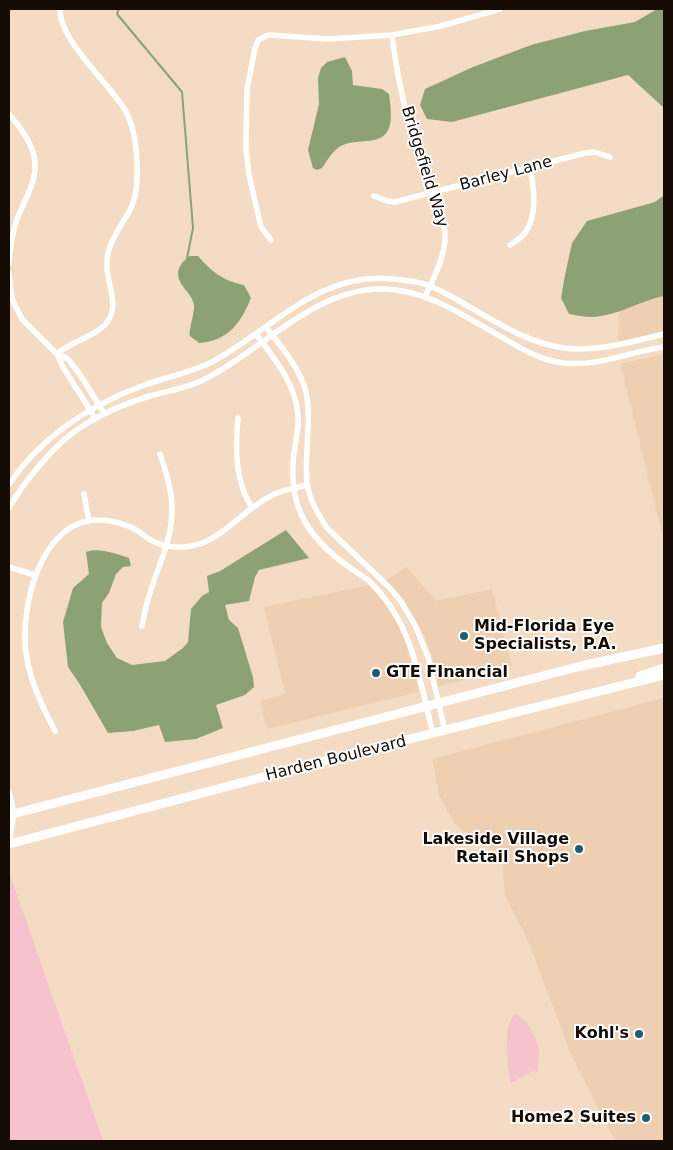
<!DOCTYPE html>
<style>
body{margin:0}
#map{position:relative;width:673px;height:1150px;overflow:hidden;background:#f4dcc4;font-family:"DejaVu Sans",sans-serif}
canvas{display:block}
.frame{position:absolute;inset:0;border:10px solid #130b04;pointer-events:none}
</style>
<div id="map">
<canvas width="673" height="1150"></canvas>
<div class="frame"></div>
</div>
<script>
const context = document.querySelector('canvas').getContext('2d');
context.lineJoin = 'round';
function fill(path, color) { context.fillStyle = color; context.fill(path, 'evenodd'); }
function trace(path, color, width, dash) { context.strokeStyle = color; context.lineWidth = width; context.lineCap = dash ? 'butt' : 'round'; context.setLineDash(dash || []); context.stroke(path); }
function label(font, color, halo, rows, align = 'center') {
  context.font = font + ' "DejaVu Sans",sans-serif'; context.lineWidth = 4; context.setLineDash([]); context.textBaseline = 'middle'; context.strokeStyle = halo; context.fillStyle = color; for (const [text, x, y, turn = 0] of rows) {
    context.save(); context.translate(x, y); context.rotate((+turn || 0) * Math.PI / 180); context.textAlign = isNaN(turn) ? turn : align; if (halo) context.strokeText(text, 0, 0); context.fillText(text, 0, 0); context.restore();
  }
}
const built = new Path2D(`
 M 664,296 L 664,331 L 618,342 L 619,311 Z
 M 664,354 L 664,541 L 620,364 Z
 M 407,567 L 436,601 L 492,589 L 512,666 L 438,687 L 432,657 L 425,637 L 403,599 L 386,580 Z
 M 369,585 L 388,608 L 399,627 L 405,641 L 419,692 L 267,729 L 260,701 L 285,694 L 264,607 Z
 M 664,698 L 664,1141 L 615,1141 L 572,1057 L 527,938 L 505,896 L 502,861 L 497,852 L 478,842 L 454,823 L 439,795 L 432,759 Z`);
const green = new Path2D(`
 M 9,872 L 103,1141 L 9,1141 Z
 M 515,1014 C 529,1020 537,1038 539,1052 C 540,1059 537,1066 538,1072 L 533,1071 L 511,1083 C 507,1067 502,1025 515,1014 Z`);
const water = new Path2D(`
 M 657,9 L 664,9 L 664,108 L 628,75 L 452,122 L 427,119 L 420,105 L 425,89 L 473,67 L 531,45 L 585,31 L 635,22 Z
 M 345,57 L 352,71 L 353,85 L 382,89 L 389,94 C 391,111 396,136 374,140 C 364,142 352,141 343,145 C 333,149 328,160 322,168 L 317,170 L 313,168 L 308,150 L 319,104 L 318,78 L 321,68 L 327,62 Z
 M 664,195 L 664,296 C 640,301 617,316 592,317 C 585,317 576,315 569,314 L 561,298 L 565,275 L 572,243 L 587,221 L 655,202 Z
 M 190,256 L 198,256 C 211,271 223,281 244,285 L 251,298 C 241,323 228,341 199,343 C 197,341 192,338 190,336 C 188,332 195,312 194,305 C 192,293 179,287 178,274 C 178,266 184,260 190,256 Z
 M 286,530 L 309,558 L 259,570 L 255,577 L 249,601 L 225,605 L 229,620 L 238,628 L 253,677 L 254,687 L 245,695 L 216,705 L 223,728 L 196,739 L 165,742 L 159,725 L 133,731 L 108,733 L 79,683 L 68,667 L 63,622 L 73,588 L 89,574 L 86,552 C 98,547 117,554 129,558 L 131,566 L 123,567 L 116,574 L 109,593 L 102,603 L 101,627 L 107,643 L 117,658 L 132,665 L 165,661 L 183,648 L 188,642 L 191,609 L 202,596 L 209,592 L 207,576 L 220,571 Z`);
const stream = new Path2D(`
 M 119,9 L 117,14 L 182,92 L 193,228 L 187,258`);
const minor = new Path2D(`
 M 392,35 C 397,74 405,114 417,151 C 426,179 446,209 445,239 C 444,259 433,279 425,297
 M 9,114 C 18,125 27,136 32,149 C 42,175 26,196 17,219 C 12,234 10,249 9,264
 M 374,196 L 387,201 L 395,202 L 585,153 L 594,152 L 610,157
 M 271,240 L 261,227 L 249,175 L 246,148 L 247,89 L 255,48 L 258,40 L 268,35 L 328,39 L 392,35 L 441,26 L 500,9
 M 510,245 C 516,241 521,238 525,233 C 538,215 534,187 530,167
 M 9,273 L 12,299 L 22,319 L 57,354 L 68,359 L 81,376 L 104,413
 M 266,327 C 280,345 301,370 306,392 C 312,422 304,453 307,483 C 309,498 319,516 327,528 L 389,587 L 400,600 L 415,625 L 428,657 L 445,731
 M 256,334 C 274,358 297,385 298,417 C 299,428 296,437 295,447 C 291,470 292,493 301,514 C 312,538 331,555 352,569 C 359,574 367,578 373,585 C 413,625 420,682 433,734
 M 57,354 C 71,341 98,336 108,321 C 120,303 105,281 107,261 C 108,241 121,227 130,210 C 142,187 138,132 125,110 C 109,83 59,40 60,9
 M 57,354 L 63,367 L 95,418
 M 238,418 C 235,450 235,481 252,508
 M 9,484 C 42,436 90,405 144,385 C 167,377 190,373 212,362 C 272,330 318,271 393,279 C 405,280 420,282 430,286 C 438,289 446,294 454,298 C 488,317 525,343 564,348 C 598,352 631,342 664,334
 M 84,494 L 89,521
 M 9,508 C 23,483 54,445 78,429 C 100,414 124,404 150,396 C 167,391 184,389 201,381 C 260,353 314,287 384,289 C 429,290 467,318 505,339 C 523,350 543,361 564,363 C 598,367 631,351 664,347
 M 9,567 L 35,575
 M 142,626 C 144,618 145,610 147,603 C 155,572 172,543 172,510 C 172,490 166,472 160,454
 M 55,731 C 42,706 30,681 26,653 C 20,608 40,520 98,520 C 111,520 126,524 138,531 C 144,535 150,541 157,543 C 167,547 180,548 191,546 C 220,542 245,508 271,496 C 281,490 295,488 307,485
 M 9,792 L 14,813 L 9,844`);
const primary = new Path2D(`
 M 640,676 L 664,668
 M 9,815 L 581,666 L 664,648
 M 9,844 L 362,751 L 664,675`);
const markers = [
 [464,636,5,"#1d5e73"],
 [376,673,5,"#1d5e73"],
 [579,849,5,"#1d5e73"],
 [639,1034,5,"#1d5e73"],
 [646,1118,5,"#1d5e73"]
];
const streetNames = [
 ["Bridgefield Way",424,167,73],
 ["Barley Lane",506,174,-15],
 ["Harden Boulevard",336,759,-14]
];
const poiNames = [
 ["Mid-Florida Eye",474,627,"left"],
 ["Specialists, P.A.",474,645,"left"],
 ["GTE FInancial",386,673,"left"],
 ["Lakeside Village",569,840],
 ["Retail Shops",569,858],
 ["Kohl's",629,1034],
 ["Home2 Suites",636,1118]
];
fill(built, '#eecfb2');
fill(green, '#f5c2ce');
fill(water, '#8ca275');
trace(stream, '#8ca275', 2);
trace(minor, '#fff', 5.5);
trace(primary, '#fff', 9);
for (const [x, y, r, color] of markers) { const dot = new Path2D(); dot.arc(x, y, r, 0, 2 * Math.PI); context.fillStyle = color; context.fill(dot); trace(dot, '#fff', 2); }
label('16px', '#130b04', '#fff', streetNames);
label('bold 16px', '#130b04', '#fff', poiNames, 'right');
</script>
